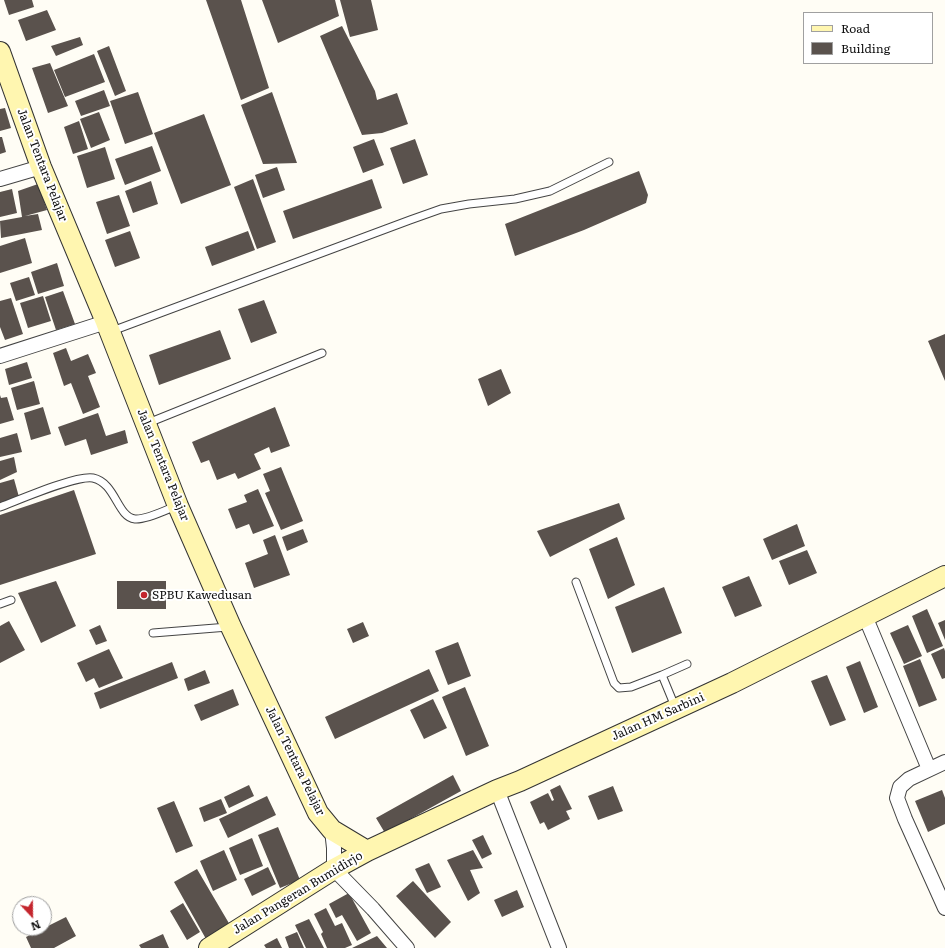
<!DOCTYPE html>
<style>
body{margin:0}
#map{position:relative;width:945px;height:948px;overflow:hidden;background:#fffdf5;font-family:Literata,serif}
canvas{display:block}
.legend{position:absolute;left:803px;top:12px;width:130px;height:52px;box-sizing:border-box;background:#fff;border:1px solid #a0a0a0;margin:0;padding:5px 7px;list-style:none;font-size:12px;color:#111}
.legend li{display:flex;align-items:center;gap:8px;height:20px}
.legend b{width:20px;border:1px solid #a0a0a0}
.north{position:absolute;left:12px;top:896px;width:40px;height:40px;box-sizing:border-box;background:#fff;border:1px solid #a0a0a0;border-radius:50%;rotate:158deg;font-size:11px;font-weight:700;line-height:16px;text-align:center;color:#111}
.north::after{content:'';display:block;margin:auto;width:14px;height:18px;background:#c4262e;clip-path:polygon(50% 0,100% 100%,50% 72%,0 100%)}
</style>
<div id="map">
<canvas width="945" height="948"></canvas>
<ul class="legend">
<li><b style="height:5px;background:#fff6b0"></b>Road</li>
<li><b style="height:11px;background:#5a524d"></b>Building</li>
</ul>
<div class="north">N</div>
</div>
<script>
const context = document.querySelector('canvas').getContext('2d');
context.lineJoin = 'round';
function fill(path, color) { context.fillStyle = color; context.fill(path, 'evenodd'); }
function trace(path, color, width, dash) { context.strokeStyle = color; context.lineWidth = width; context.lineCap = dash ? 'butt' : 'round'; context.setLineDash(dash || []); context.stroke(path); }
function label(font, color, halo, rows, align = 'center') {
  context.font = font + ' Literata,serif'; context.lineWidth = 4; context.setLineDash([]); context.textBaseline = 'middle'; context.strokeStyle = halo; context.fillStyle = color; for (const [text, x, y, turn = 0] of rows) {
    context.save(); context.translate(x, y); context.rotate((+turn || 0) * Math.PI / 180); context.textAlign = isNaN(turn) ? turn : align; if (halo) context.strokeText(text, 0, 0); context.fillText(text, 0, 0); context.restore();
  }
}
const building = new Path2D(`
 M 4,0 L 32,0 L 34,7 L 9,15 Z
 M 206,0 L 241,0 L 269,88 L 241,100 Z
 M 262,0 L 335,0 L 339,16 L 278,43 Z
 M 340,0 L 371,0 L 378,30 L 350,37 Z
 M 47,10 L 56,30 L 26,41 L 18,20 Z
 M 342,26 L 375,91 L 377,100 L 397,93 L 408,124 L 382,133 L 362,135 L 320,36 Z
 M 80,37 L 83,45 L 56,56 L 51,46 Z
 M 109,46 L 126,91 L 115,96 L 97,51 Z
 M 94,54 L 105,82 L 65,97 L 54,70 Z
 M 50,63 L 68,106 L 48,113 L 32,68 Z
 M 104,90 L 110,106 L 81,116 L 75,101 Z
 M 138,92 L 153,134 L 125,144 L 110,101 Z
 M 272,92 L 297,163 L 263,164 L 241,105 Z
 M 5,108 L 11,128 L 0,131 L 0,109 Z
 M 99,112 L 110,140 L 91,148 L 80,119 Z
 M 204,114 L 231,185 L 181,204 L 154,133 Z
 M 79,121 L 88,149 L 73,154 L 64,127 Z
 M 0,137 L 2,137 L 6,152 L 0,154 Z
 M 374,139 L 384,165 L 363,173 L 353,147 Z
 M 415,139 L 428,175 L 403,184 L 390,148 Z
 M 152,146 L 161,171 L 125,185 L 115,159 Z
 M 105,147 L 115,179 L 87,188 L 77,156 Z
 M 277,167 L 285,190 L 263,198 L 255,175 Z
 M 639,171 L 648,195 L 646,203 L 584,230 L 515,256 L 505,224 Z
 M 253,179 L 276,242 L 257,249 L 234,187 Z
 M 372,179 L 382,208 L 293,239 L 283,211 Z
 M 151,181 L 158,204 L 133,213 L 125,191 Z
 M 38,184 L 47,210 L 25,216 L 38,214 L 42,230 L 1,238 L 0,221 L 22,217 L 18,191 Z
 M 12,189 L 17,213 L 0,217 L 0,192 Z
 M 119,195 L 130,226 L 107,234 L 96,202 Z
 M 130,231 L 140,258 L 115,267 L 105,240 Z
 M 248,231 L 255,250 L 212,266 L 205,247 Z
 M 25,238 L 32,263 L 0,273 L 0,246 Z
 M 57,263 L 64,286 L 38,294 L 31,272 Z
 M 29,277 L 35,295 L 16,301 L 10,283 Z
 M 63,291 L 75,324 L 56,330 L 45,297 Z
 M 43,296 L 51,321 L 28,328 L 20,303 Z
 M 11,298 L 23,334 L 5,340 L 0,327 L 0,301 Z
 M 264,300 L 277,333 L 251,343 L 238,309 Z
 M 220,330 L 231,359 L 159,385 L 149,355 Z
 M 945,334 L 945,381 L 928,341 Z
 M 66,348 L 71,361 L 88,354 L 96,373 L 88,376 L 100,407 L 83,414 L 71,383 L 64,386 L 53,353 Z
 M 27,362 L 32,378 L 9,385 L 5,369 Z
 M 501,369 L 511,393 L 488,406 L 478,379 Z
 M 34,381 L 40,404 L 17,410 L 11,388 Z
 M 0,395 L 1,398 L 7,397 L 14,420 L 0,424 Z
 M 43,407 L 51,434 L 31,440 L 24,413 Z
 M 275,407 L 290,446 L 271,453 L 269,447 L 254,454 L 261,469 L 238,479 L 235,473 L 217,480 L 209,460 L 201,463 L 192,442 Z
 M 98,413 L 106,436 L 125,430 L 128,443 L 91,455 L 86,439 L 65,446 L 58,427 Z
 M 17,433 L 22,452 L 0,457 L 0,438 Z
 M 14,457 L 17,472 L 0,480 L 0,461 Z
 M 281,467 L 303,521 L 281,530 L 265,493 L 270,491 L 263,474 Z
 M 14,479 L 19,497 L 0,504 L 0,483 Z
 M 258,489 L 274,526 L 253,534 L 249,524 L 236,529 L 228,509 L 247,502 L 244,495 Z
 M 74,490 L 96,554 L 0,585 L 0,515 Z
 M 619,503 L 625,519 L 550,557 L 537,531 Z
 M 797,524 L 805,546 L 772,560 L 763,539 Z
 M 303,529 L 308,542 L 287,551 L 282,537 Z
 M 275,535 L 290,575 L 254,588 L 245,563 L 268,554 L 263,540 Z
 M 617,537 L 635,585 L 608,599 L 589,549 Z
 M 807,550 L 817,573 L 789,585 L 779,561 Z
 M 749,576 L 762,606 L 735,617 L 722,587 Z
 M 56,581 L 76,626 L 41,643 L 18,593 Z
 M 117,581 L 166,581 L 166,609 L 117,609 Z
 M 664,587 L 682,633 L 632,653 L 615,607 Z
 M 927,609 L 943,646 L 927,653 L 912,616 Z
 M 945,620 L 945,640 L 938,623 Z
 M 9,621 L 25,650 L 0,663 L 0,626 Z
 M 363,622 L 369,636 L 353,643 L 347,629 Z
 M 100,625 L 107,641 L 96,645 L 89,630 Z
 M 908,625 L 922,656 L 904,664 L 890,633 Z
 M 458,642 L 471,676 L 448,685 L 435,651 Z
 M 944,648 L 945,651 L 945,678 L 942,679 L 931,654 Z
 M 109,649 L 123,678 L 99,688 L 94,678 L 86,682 L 77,663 Z
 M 920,659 L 937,700 L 919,707 L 903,666 Z
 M 860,661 L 878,707 L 864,713 L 846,667 Z
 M 172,662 L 178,678 L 100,709 L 94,693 Z
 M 429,669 L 439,691 L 335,739 L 325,717 Z
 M 205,670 L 210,683 L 188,691 L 184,679 Z
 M 827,675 L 846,720 L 830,726 L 811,681 Z
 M 465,687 L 489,746 L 466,756 L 442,697 Z
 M 233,689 L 239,705 L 201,721 L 194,705 Z
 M 433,699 L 447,728 L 424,739 L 410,710 Z
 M 453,775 L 461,791 L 385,833 L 376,818 Z
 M 249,785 L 254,796 L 229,808 L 224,797 Z
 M 560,785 L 572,809 L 566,811 L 570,819 L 548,830 L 544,822 L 540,824 L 530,802 L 548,793 L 552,801 L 554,800 L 550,790 Z
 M 613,786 L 623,811 L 598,820 L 588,796 Z
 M 942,790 L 945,798 L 945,824 L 928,832 L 915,801 Z
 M 267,796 L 276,815 L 228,838 L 219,819 Z
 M 221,799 L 227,813 L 204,822 L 199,808 Z
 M 174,801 L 193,846 L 176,853 L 157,808 Z
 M 278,827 L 300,880 L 280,888 L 258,835 Z
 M 483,835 L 492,854 L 482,859 L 472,840 Z
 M 252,838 L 263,866 L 240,875 L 229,848 Z
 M 224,850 L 237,880 L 213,891 L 200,861 Z
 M 473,850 L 483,868 L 470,870 L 480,893 L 468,901 L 447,860 Z
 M 429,863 L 441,887 L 427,893 L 415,869 Z
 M 268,867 L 276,884 L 252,896 L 244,879 Z
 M 197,869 L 230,925 L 206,939 L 174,882 Z
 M 413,881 L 451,922 L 435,938 L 396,896 Z
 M 517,890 L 524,907 L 502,917 L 494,900 Z
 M 349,893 L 371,933 L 357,941 L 342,915 L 336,918 L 329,904 Z
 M 183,903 L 200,932 L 187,940 L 170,911 Z
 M 326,908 L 335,926 L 342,923 L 352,945 L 345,948 L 327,948 L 321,934 L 323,932 L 314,914 Z
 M 66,917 L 76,936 L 54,948 L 31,948 L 26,937 Z
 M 309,919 L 324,948 L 306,948 L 295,925 Z
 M 297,932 L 304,948 L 289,948 L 285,937 Z
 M 163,934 L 169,948 L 141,948 L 139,945 Z
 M 377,936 L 387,948 L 352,948 Z
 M 277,938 L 282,948 L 266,948 L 264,945 Z`);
const service = new Path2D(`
 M 112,331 L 410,220 L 441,209 L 469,204 L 515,199 L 550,191 L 609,162
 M 148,423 L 322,353
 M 0,507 C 19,500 76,475 93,478 C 116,483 117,517 135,519 C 146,520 166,510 176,506
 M 576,582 L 614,683 L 619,688 L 631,687 L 662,675
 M 0,604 L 11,600
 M 153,633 L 228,627
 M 676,709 L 662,675 L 687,664`);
const minor = new Path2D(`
 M 0,179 L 41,167
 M 0,356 L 106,322
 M 865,616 L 929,769
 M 945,762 L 909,779 L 900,787 L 897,798 L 905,819 L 945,908
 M 497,790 L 559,948
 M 332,830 L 334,848 L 334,869 L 373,909 L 407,948`);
const secondary = new Path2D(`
 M 0,52 L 41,167 L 106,322 L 178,506 L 231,627 L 318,813 L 332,830 L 367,851
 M 209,948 L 334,869 L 367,851 L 497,790 L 520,781 L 732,683 L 945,576`);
const markers = [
 [144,595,4,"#c4262e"]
];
const streetNames = [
 ["Jalan Tentara Pelajar",42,165,69],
 ["Jalan Tentara Pelajar",163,465,68],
 ["Jalan HM Sarbini",658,717,-24],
 ["Jalan Tentara Pelajar",295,761,64],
 ["Jalan Pangeran Bumidirjo",298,893,-31]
];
const poiNames = [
 ["SPBU Kawedusan",152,595]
];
fill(building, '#5a524d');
trace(service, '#444', 9);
trace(minor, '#444', 16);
trace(secondary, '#333', 22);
trace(service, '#fff', 7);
trace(minor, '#fff', 14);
trace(secondary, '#fff6b0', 20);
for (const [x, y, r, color] of markers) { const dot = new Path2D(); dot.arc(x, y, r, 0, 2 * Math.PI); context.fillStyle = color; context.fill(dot); trace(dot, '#fff', 1.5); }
label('12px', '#111', '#fff', streetNames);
label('12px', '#111', '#fff', poiNames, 'left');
</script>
